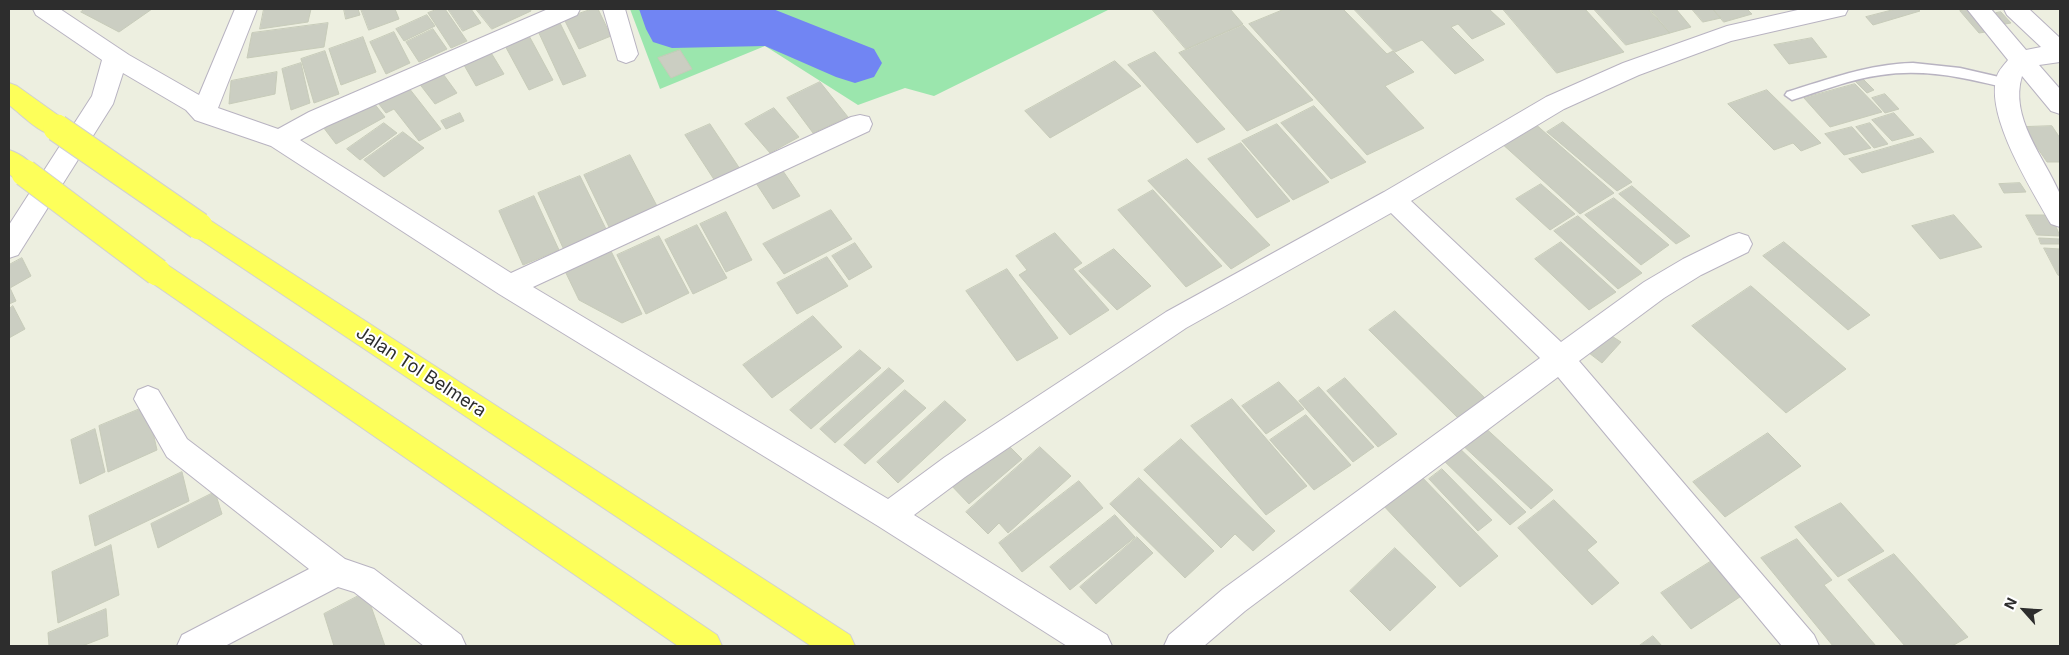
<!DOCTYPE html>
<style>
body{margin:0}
#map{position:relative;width:2069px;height:655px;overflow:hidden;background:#edefe0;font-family:Inter,sans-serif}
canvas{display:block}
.frame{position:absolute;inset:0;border:10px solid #2d2d2d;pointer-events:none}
.north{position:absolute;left:1999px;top:585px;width:50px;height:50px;-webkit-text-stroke:4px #fff;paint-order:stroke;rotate:296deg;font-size:14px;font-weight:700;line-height:20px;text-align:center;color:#2d2d2d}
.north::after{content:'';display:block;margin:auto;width:18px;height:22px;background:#2d2d2d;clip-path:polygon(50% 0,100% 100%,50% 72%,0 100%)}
</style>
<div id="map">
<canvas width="2069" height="655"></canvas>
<div class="frame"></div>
<div class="north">N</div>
</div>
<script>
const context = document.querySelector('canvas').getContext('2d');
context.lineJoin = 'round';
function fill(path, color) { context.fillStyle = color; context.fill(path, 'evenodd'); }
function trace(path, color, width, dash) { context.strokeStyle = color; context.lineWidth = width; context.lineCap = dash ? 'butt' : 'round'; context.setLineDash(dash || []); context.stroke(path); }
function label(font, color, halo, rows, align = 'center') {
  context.font = font + ' Inter,sans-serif'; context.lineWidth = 4; context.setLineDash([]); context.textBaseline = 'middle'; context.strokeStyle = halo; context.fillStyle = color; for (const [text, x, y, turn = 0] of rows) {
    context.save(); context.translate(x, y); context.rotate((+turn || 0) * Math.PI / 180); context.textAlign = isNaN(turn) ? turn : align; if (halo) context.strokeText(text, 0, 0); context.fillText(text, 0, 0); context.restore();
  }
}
const green = new Path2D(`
 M 630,9 L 1110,9 L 934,96 L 905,88 L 858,105 L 765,46 L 660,89 Z`);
const river = new Path2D(`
 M 639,9 L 773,9 L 874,49 L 882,63 L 874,77 L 855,83 L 836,77 L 765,46 L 672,48 L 653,42 L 646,29 Z`);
const building = new Path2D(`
 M 85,9 L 152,9 L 119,32 L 81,12 Z
 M 264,9 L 311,9 L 308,22 L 260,29 Z
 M 344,9 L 358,9 L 360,15 L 346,19 Z
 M 361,9 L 395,9 L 399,19 L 369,30 Z
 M 438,9 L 445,9 L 467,41 L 451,48 L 428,13 Z
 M 448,9 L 471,9 L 481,23 L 463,31 Z
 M 476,9 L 530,9 L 531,11 L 492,29 Z
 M 592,9 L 598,9 L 611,36 L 579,49 L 564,19 Z
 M 1152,9 L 1230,9 L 1243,24 L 1186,49 Z
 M 1285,9 L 1343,9 L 1387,54 L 1393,51 L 1414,72 L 1385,86 L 1424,128 L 1367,155 L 1249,24 Z
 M 1354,9 L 1489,9 L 1505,24 L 1472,39 L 1458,24 L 1451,27 L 1484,60 L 1455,74 L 1422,40 L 1395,52 Z
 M 1503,9 L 1585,9 L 1624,52 L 1557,73 Z
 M 1594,9 L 1648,9 L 1670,33 L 1626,45 Z
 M 1650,9 L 1676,9 L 1691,27 L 1670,33 Z
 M 1692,9 L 1713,9 L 1721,18 L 1703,22 Z
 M 1713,9 L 1747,9 L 1752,14 L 1724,22 Z
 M 1896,9 L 1917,9 L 1920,11 L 1873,25 L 1866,17 Z
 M 1973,9 L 1992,31 L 1979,33 L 1960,11 Z
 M 2001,12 L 2011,23 L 2005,24 L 1996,13 Z
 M 427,15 L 435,26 L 404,41 L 396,29 Z
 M 328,23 L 324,47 L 247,58 L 252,33 Z
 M 560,23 L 586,76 L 563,85 L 538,31 Z
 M 1243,25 L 1313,100 L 1247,131 L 1179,53 Z
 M 433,29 L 447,49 L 419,62 L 406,42 Z
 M 394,32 L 410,63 L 386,74 L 370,42 Z
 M 527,32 L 553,80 L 529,90 L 503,42 Z
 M 363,37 L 376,72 L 341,85 L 329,49 Z
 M 1812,38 L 1827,57 L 1789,64 L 1774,45 Z
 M 487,46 L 504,74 L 476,86 L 460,58 Z
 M 680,50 L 692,69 L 671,78 L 658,58 Z
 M 325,51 L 339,94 L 314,103 L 301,59 Z
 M 1155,52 L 1225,129 L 1197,143 L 1128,65 Z
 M 1115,61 L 1141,86 L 1050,138 L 1025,111 Z
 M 301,63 L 310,103 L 291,110 L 282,69 Z
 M 438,67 L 457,93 L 435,104 L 415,78 Z
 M 277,72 L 275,94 L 229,104 L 231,81 Z
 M 1862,78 L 1874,90 L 1867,93 L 1855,81 Z
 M 820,82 L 848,117 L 813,133 L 787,98 Z
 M 405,83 L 441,129 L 419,141 L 394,109 L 386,113 L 375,99 Z
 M 1855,84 L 1882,112 L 1830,127 L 1804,98 Z
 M 1767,90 L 1821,143 L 1801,151 L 1793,143 L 1774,150 L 1728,104 Z
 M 1885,94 L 1899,109 L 1885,113 L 1872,98 Z
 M 369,97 L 385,117 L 336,144 L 320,123 Z
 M 1314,106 L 1366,162 L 1331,179 L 1281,123 Z
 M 774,108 L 799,137 L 770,153 L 745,124 Z
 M 460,113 L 464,121 L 446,129 L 441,121 Z
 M 1894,113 L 1914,135 L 1892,141 L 1872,120 Z
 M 1533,122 L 1614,193 L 1580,214 L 1500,142 Z
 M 1563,122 L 1632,182 L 1617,191 L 1547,132 Z
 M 384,123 L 397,133 L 360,160 L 347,149 Z
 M 1870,123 L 1888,144 L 1874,148 L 1856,127 Z
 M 710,124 L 740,169 L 715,181 L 685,135 Z
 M 1277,124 L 1329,182 L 1293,200 L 1242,141 Z
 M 2052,126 L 2060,138 L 2060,162 L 2047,162 L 2023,127 Z
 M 1852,127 L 1871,148 L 1844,155 L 1825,134 Z
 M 403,132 L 424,148 L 384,177 L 364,160 Z
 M 1921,138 L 1934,152 L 1862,173 L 1849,159 Z
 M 1241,143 L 1290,201 L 1257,218 L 1208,159 Z
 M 630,155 L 657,206 L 609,227 L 584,175 Z
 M 1187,159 L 1270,245 L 1231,269 L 1148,181 Z
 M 781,168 L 800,196 L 773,209 L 754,180 Z
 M 580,176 L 607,231 L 564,250 L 538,193 Z
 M 2020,183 L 2026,192 L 2004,193 L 1999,184 Z
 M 1541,184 L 1575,214 L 1550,230 L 1516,199 Z
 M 1632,186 L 1690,236 L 1676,244 L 1619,194 Z
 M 1153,190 L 1222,266 L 1186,287 L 1118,210 Z
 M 534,196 L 559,250 L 523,265 L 499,211 Z
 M 1614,198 L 1669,245 L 1641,265 L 1585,215 Z
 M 831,210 L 852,239 L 784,274 L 763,244 Z
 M 726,212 L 752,260 L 726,272 L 700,224 Z
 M 1954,215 L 1982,247 L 1940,259 L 1912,226 Z
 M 2026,215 L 2051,215 L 2060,236 L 2037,235 Z
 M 1578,216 L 1642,273 L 1618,289 L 1554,231 Z
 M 697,225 L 727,278 L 693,294 L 665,240 Z
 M 1055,233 L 1082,263 L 1073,269 L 1109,310 L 1070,335 L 1019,275 L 1027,270 L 1016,256 Z
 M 659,236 L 689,293 L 646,314 L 617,255 Z
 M 2039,238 L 2060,239 L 2060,244 L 2041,244 Z
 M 1561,242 L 1616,292 L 1589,310 L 1535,259 Z
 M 1784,242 L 1870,315 L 1848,330 L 1763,256 Z
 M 855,243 L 872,267 L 849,280 L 832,256 Z
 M 609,247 L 642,314 L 622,323 L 579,300 L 563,267 Z
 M 2044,248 L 2060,249 L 2060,276 L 2058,275 Z
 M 1114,249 L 1151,286 L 1117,310 L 1079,271 Z
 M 827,257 L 848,286 L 797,314 L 777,283 Z
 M 22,258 L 31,276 L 10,288 L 16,301 L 9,304 L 9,265 Z
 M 1007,269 L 1058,338 L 1017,361 L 966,291 Z
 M 1751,286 L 1846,369 L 1786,413 L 1692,326 Z
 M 13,306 L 25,329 L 9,338 L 9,309 Z
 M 1395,311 L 1485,398 L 1458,418 L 1369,330 Z
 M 813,316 L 842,347 L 772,398 L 743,365 Z
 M 1607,333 L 1621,342 L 1602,363 L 1589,353 Z
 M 860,350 L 881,368 L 811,429 L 790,410 Z
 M 889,368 L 904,381 L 835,443 L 820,429 Z
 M 1345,378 L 1397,434 L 1378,447 L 1327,391 Z
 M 1279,382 L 1304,409 L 1266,434 L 1242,406 Z
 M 1319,387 L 1374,447 L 1353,462 L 1299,401 Z
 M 905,390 L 926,408 L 865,464 L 844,445 Z
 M 1232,399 L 1307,486 L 1266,515 L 1191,426 Z
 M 945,401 L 966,420 L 898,483 L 877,462 Z
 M 147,406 L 157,450 L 108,472 L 99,426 Z
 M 1306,415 L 1351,465 L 1314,490 L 1270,440 Z
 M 1480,423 L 1553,490 L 1531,509 L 1458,441 Z
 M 95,429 L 105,472 L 80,484 L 71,440 Z
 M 1768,433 L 1801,466 L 1725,517 L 1693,482 Z
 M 1001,438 L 1022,459 L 969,504 L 948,482 Z
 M 1181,439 L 1275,531 L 1253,551 L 1235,534 L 1221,548 L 1144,470 Z
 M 1454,443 L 1526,512 L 1510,525 L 1439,456 Z
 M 1040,447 L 1071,476 L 1008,533 L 999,523 L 988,534 L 966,512 Z
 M 1442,469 L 1492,520 L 1478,531 L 1429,479 Z
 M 182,472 L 189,501 L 95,546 L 89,516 Z
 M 1419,474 L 1498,556 L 1460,587 L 1381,503 Z
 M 1139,478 L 1214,551 L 1185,578 L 1110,504 Z
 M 1079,481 L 1103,508 L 1022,572 L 999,543 Z
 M 215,492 L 222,514 L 158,548 L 151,524 Z
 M 1554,500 L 1597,542 L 1587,550 L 1619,583 L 1592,605 L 1518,528 Z
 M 1841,503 L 1884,551 L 1838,577 L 1795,527 Z
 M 1115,515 L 1135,537 L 1070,590 L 1050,567 Z
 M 1137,537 L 1153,553 L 1096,604 L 1080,587 Z
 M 1797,539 L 1832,580 L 1824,585 L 1876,646 L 1833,646 L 1761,558 Z
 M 111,545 L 119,595 L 58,623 L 52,572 Z
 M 1395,548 L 1436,587 L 1390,631 L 1350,591 Z
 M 1894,554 L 1968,637 L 1952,646 L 1905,646 L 1848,580 Z
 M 1718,557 L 1749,591 L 1691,629 L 1661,593 Z
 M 366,592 L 385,646 L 334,646 L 324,614 Z
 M 106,609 L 108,636 L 82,646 L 49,646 L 48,633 Z
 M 1653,636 L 1662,646 L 1639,646 Z`);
const lane = new Path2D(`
 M 1913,63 L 1960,68 L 2012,80 L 2014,83 L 2007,88 C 1966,78 1924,68 1881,75 C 1851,79 1821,91 1792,100 L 1785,95 L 1787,92 C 1829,79 1869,64 1913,63 Z`);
const street = new Path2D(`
 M 33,9 L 60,9 L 129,55 L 199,95 L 235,9 L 257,9 L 218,108 L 278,129 L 309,112 L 548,9 L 580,9 L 577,15 L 327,126 L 300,140 L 511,273 L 851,117 L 860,115 L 869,117 L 872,124 L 869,131 L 533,287 L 888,499 L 945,457 L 1166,312 L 1384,192 L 1546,97 L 1623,63 L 1727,26 L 1802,9 L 1848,9 L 1845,15 L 1731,41 L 1639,75 L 1564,109 L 1411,201 L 1561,342 L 1644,282 L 1683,259 L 1730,236 L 1739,233 L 1748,236 L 1752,244 L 1748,252 L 1701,275 L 1664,298 L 1579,361 L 1814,635 L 1819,646 L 1782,646 L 1558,377 L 1245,611 L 1204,646 L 1164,646 L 1169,635 L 1223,589 L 1540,358 L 1391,213 L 1186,328 L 965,477 L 914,515 L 1107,635 L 1112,646 L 1067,646 L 878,526 L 499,294 L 271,146 L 195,120 L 186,110 L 123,73 L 113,104 L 18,255 L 9,258 L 9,225 L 92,96 L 102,60 L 36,15 Z
 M 603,9 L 625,9 L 638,54 L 634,60 L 626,63 L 618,60 Z
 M 1967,9 L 1991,9 L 2026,50 L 2041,47 L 2007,15 L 2004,9 L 2029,9 L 2060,38 L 2060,62 L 2039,65 L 2060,89 L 2060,114 L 2051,111 L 2022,76 C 2009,117 2044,157 2059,192 C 2063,201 2060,217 2060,227 L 2051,224 C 2032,190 1984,115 1997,76 C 1999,70 2004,65 2008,60 Z
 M 148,386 L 158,390 L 187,439 L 345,559 L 374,569 L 461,635 L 466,646 L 424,646 L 354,592 L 338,587 L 225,646 L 177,646 L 182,635 L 309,569 L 167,457 L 134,399 L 138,390 Z`);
const highway = new Path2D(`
 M 9,83 L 17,86 L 66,121 L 69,128 L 66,135 C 45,141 24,116 9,105 Z
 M 9,150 C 21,154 32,162 38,173 L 34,180 C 23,184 18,181 9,174 Z
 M 199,215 L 208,219 L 850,635 L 855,646 L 811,646 L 190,233 L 186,226 L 190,219 Z
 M 157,261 L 166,264 L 717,635 L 722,646 L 678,646 L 148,280 L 144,272 L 148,264 Z`);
const highwayBridge = new Path2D(`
 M 57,128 L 199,226
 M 25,173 L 157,272`);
const streetNames = [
 ["Jalan Tol Belmera",421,372,33]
];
fill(green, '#9be6ad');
fill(river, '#7185f3');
fill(building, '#cbcec2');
trace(building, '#c7cbb9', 1);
trace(lane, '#b8b3c1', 3);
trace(street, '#b8b3c1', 2);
trace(highway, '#d1d1d1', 2);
fill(lane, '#fff');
fill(street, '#fff');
fill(highway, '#fdff5a');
trace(highwayBridge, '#d1d1d1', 29, []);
trace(highwayBridge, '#fdff5a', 27);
label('18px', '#2d2d2d', '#fff', streetNames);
</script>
